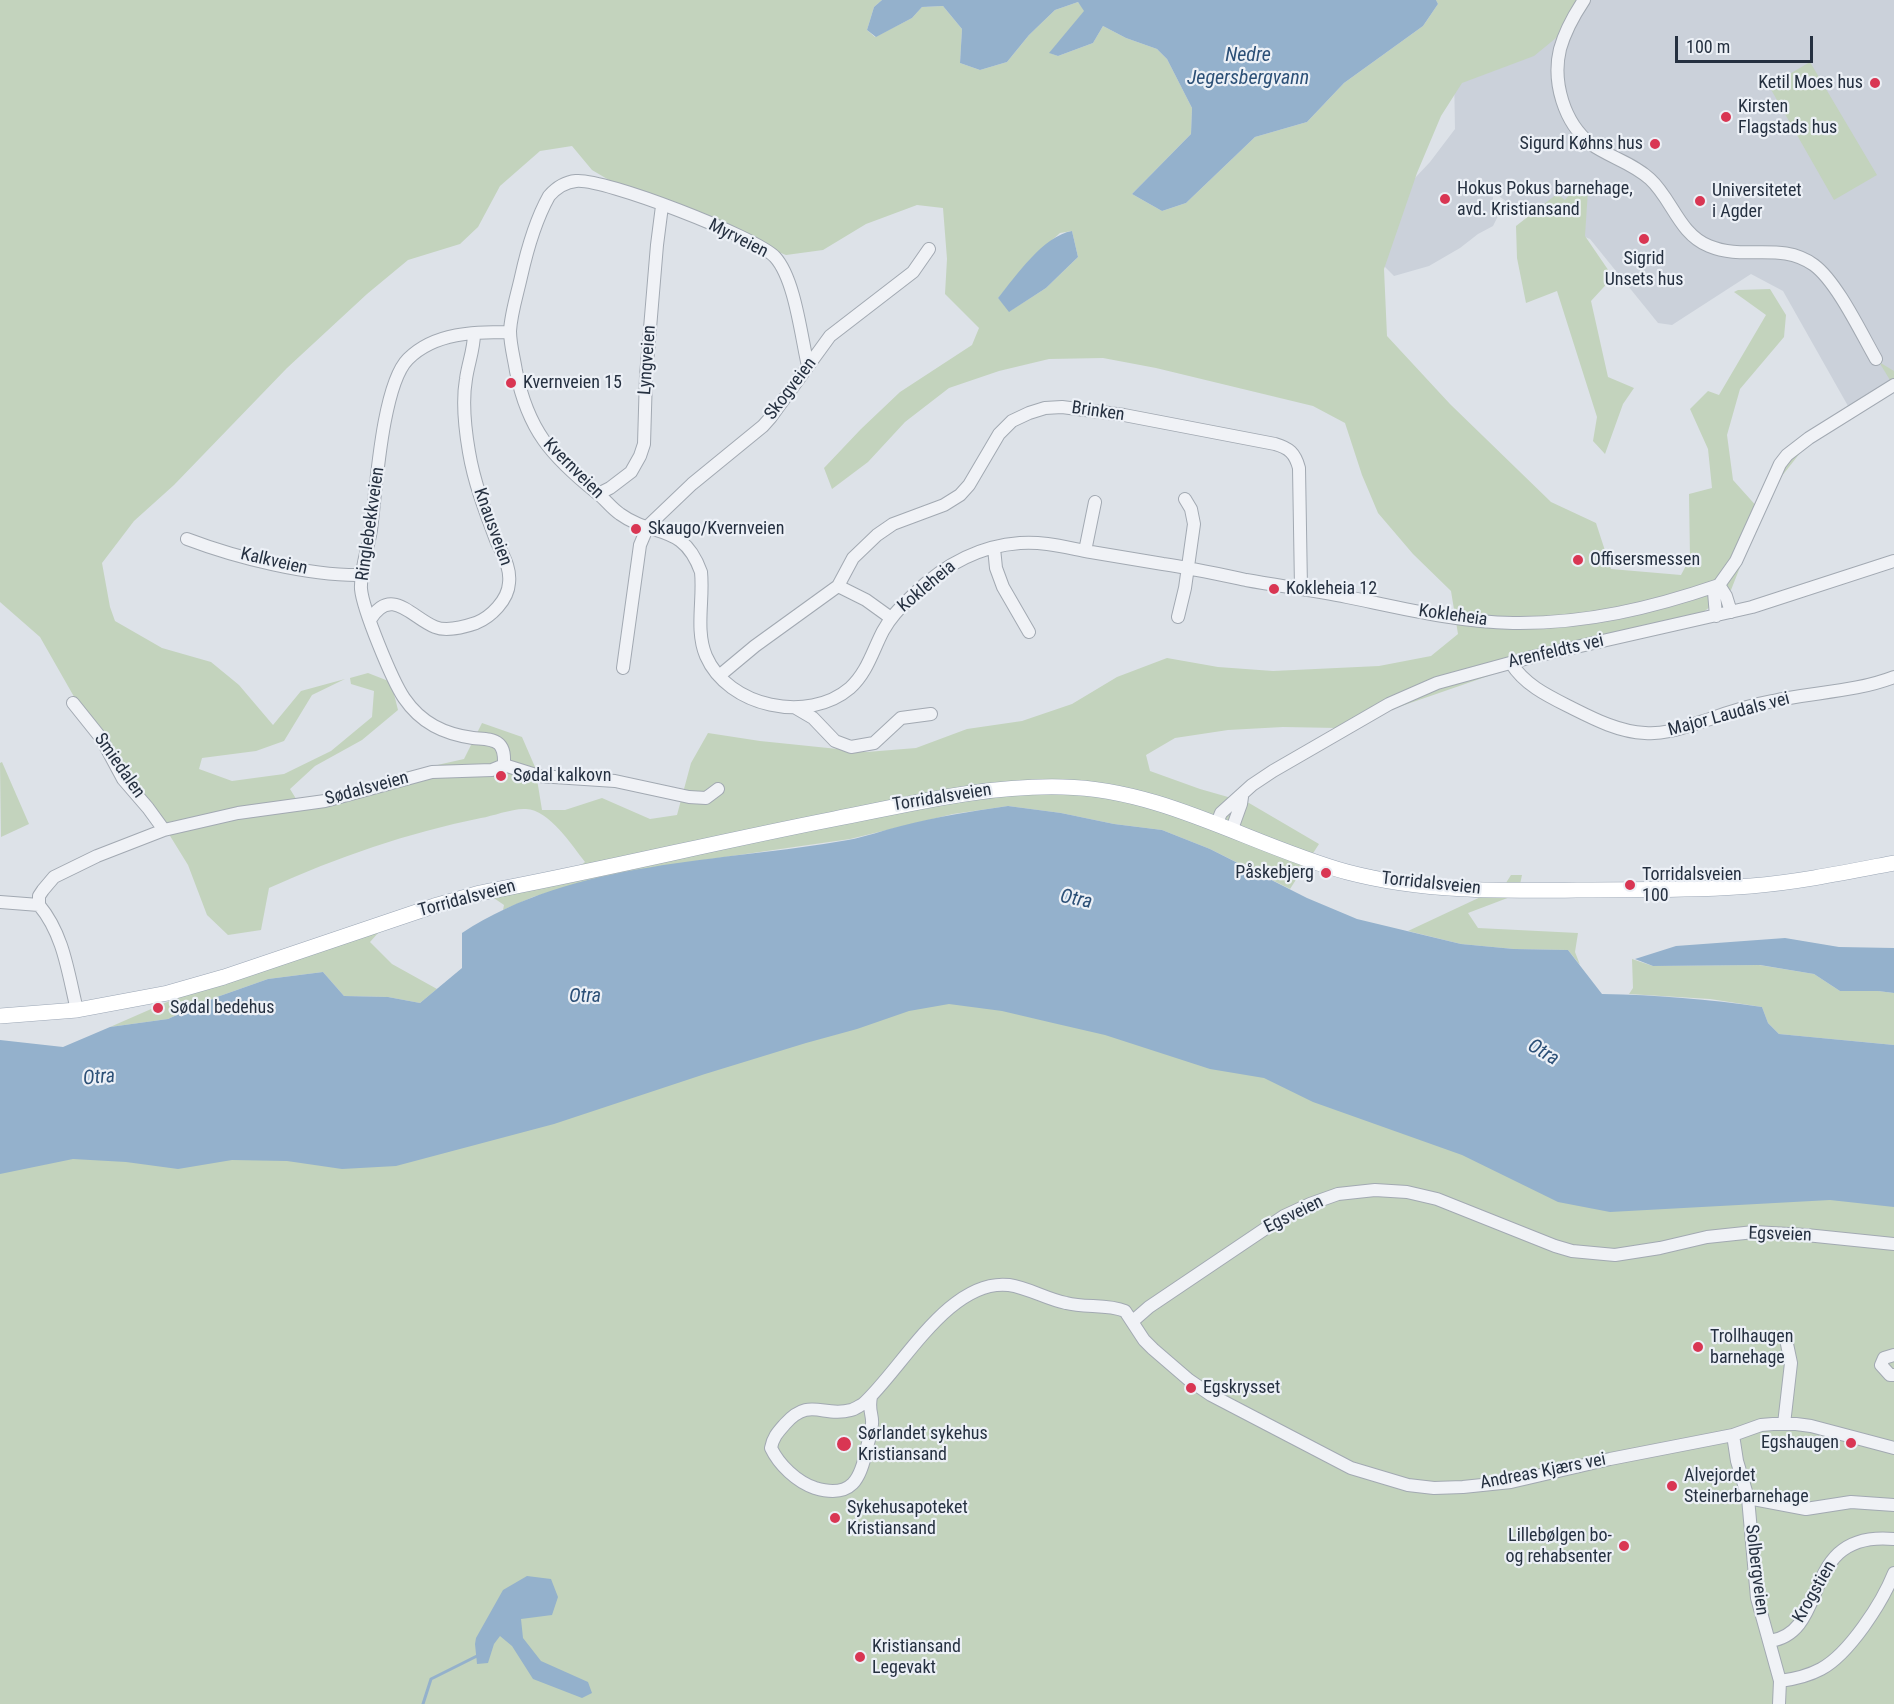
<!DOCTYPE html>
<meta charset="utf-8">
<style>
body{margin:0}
#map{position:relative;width:1894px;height:1704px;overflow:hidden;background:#dde2e8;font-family:"Roboto Condensed",sans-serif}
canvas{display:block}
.scale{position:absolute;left:1675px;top:36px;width:138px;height:27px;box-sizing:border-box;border:3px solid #253040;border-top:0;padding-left:8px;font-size:18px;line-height:21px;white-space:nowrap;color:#253040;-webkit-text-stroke:4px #ecf0f6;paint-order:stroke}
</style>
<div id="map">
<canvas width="1894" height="1704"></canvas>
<div class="scale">100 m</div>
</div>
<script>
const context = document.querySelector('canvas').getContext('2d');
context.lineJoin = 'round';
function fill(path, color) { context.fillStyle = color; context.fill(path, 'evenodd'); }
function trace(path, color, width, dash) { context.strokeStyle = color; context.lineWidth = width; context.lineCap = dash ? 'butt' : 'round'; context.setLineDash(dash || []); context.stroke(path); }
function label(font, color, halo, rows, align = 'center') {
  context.font = font + ' "Roboto Condensed",sans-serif'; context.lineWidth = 4.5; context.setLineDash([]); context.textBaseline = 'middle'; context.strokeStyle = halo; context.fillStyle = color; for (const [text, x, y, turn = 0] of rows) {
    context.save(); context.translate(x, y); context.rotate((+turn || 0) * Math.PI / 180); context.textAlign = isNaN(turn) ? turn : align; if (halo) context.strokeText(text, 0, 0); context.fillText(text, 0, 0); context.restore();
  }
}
const built = new Path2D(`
 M 1514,0 L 1894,0 L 1894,378 L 1848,406 L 1783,291 L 1751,274 L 1672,325 L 1658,323 L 1590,239 L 1520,211 L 1493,192 L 1493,202 L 1491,204 L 1499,214 L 1493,226 L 1478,234 L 1460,248 L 1429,266 L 1394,276 L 1375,257 L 1398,196 L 1430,162 L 1455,129 L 1454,73 Z`);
const green = new Path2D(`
 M 0,0 L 882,0 L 874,7 L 867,30 L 875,37 L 912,18 L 922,7 L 943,6 L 962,29 L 960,63 L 980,70 L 1007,62 L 1029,35 L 1055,10 L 1078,2 L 1085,11 L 1050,53 L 1058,56 L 1093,43 L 1103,26 L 1126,38 L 1157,49 L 1167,59 L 1192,108 L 1191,134 L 1132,194 L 1162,211 L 1186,203 L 1255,137 L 1307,122 L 1344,83 L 1423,26 L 1438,4 L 1436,0 L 1581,0 L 1556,38 L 1534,56 L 1462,83 L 1441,116 L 1417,173 L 1384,269 L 1387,336 L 1450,404 L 1551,502 L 1596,523 L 1611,569 L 1681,575 L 1690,558 L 1689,494 L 1712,488 L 1708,449 L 1690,409 L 1708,391 L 1719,395 L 1766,315 L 1734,292 L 1738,290 L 1770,289 L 1786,315 L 1784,337 L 1740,389 L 1727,435 L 1733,480 L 1759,509 L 1780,464 L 1873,397 L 1893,385 L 1879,362 L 1894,371 L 1894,388 L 1847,417 L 1804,448 L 1770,491 L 1731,590 L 1701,614 L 1596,645 L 1543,657 L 1338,728 L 1283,727 L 1228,730 L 1175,738 L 1146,755 L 1150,771 L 1200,789 L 1249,803 L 1319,844 L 1290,889 L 1210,849 L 1162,830 L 1114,824 L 1061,813 L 1008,806 L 953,814 L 850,839 L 690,862 L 586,881 L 533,897 L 503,910 L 504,905 L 488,894 L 429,907 L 393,920 L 387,923 L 370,942 L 392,964 L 437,989 L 420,1003 L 388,997 L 344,996 L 323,972 L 268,979 L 217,997 L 168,1019 L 110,1027 L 222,978 L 448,901 L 574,870 L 585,862 C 572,845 549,810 526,809 C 513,808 493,816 481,818 C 407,833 338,857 269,888 L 261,930 L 228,935 L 207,915 L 188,865 L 159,818 L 133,788 L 93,730 L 40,637 L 0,602 ZM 572,146 L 592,170 L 636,196 L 786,255 L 823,250 L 866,224 L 917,205 L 943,208 L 947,259 L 945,294 L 979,328 L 972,345 L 900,392 L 861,429 L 824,468 L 832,489 L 868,462 L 905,422 L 949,388 L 999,371 L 1049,359 L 1103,358 L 1156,368 L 1313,406 L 1345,423 L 1362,475 L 1378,513 L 1413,554 L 1451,591 L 1458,634 L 1431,656 L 1379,666 L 1273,671 L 1218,667 L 1167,658 L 1117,677 L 1072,704 L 1022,721 L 967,729 L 916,748 L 867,752 L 760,741 L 708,733 L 691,763 L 677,815 L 650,819 L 602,798 L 565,810 L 542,810 L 535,767 L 522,737 L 482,723 L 464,759 L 406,772 L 349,793 L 298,802 L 290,789 L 315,766 L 362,740 L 398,710 L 391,682 L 368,673 L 350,678 L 351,684 L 374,691 L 372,717 L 331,751 L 284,774 L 232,781 L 199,769 L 202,758 L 256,751 L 284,741 L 312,695 L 345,679 L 301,691 L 273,725 L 239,685 L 211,662 L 162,648 L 115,621 L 110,607 L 102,563 L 134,521 L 174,485 L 287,368 L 367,294 L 408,260 L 460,244 L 478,227 L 500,186 L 540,151 ZM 1072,231 L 1078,257 L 1046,288 L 1010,311 L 998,298 L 1033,257 L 1060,233 Z
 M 1810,62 L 1877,175 L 1834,200 L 1769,86 Z
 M 1579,182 L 1588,190 L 1585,236 L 1613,277 L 1591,301 L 1608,377 L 1634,388 L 1623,404 L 1605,454 L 1593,441 L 1597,417 L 1557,291 L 1526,303 L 1517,258 L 1516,226 L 1557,194 L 1565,200 Z
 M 2,762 L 29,824 L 1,837 L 0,763 Z
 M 1511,875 L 1522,875 L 1518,894 L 1468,913 L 1478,928 L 1578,933 L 1575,952 L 1580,965 L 1568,950 L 1514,949 L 1461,944 L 1408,931 L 1504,886 Z
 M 1632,959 L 1653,966 L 1759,965 L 1814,974 L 1840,991 L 1878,991 L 1894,993 L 1894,1045 L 1779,1034 L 1768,1023 L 1762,1007 L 1710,999 L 1629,994 L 1633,988 Z
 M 921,961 L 1894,1145 L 1894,1704 L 0,1704 L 0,1134 Z`);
const water = new Path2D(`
 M 882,0 L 1436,0 L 1438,4 L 1423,26 L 1344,83 L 1307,122 L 1255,137 L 1186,203 L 1162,211 L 1132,194 L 1191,134 L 1192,108 L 1167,59 L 1157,49 L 1126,38 L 1103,26 L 1093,43 L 1058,56 L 1049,53 L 1084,11 L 1078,2 L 1055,10 L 1029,35 L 1007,62 L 980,70 L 960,63 L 962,29 L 943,6 L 922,7 L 912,18 L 876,37 L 867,30 L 874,7 Z
 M 1072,231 L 1078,257 L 1046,288 L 1009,312 L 998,298 C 1016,276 1043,236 1072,231 Z
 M 1008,806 L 1061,813 L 1114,824 L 1162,830 L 1210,849 L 1307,898 L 1357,919 L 1461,944 L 1514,949 L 1568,950 L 1602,994 C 1656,995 1709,999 1762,1007 L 1768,1023 L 1779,1034 L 1894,1045 L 1894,1207 L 1830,1200 L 1610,1212 L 1558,1202 L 1462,1155 L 1313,1102 L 1264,1078 L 1210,1069 L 1105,1035 L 1053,1023 L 1002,1011 L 949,1004 L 909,1011 L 857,1029 L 806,1043 L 705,1074 L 554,1124 L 396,1166 L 342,1169 L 287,1161 L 232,1160 L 178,1169 L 126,1162 L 73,1159 L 0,1174 L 0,1040 L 63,1047 L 110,1027 L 168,1019 L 217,997 L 268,979 L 323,972 L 344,996 L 388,997 L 420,1003 L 462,968 L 462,933 C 575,859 720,863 848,840 C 866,837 883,830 901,826 C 936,817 972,811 1008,806 Z
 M 1785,938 L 1839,947 L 1894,948 L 1894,993 L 1878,991 L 1840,991 L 1814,974 L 1760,965 L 1653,966 L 1635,959 L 1676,946 Z
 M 527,1576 L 551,1579 L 558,1597 L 552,1615 L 521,1619 L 523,1638 L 541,1661 L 588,1682 L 592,1693 L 582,1698 L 533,1679 L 512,1646 L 500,1636 L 494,1644 L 488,1663 L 477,1664 L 475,1644 L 476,1638 L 503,1590 Z`);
const stream = new Path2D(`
 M 423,1704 L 431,1679 L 477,1656`);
const minor = new Path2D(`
 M 1584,0 C 1574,15 1565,31 1560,49 C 1552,82 1564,123 1591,144 C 1609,157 1633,163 1650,179 C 1672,199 1679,234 1709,246 C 1745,261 1781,241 1814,265 C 1837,282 1861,333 1876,359
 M 808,366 C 801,336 795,279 775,257 C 756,237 604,178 576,181 C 565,182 556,188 549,196 C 535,221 527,250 521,277 C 517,295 511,313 510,331 C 510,344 514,358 516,371 C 528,430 551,456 597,493 C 605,499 611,508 620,514 C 653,538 683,522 701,572 C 704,599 695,630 706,656 C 728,707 808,724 850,688 C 867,673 873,650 883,631 C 891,616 902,606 914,594 C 943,566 978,546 1020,543 C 1044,541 1068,548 1091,552 C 1115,556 1139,560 1163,564 C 1191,568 1218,574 1246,580 C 1279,586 1313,590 1347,597 C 1401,608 1457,622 1513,623 C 1585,624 1652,608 1719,585
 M 598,494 L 610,488 L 631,472 L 640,456 L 644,444 L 646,376 L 657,245 L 662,206
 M 187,539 C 237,558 309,576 362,575
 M 994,548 L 996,568 L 1003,587 L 1029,632
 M 1085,551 L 1095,502
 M 1719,585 L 1726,596 L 1731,612
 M 838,586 L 866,600 L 891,618
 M 1716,616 L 1714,592 L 1736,561 L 1780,464 L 1787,455 L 1809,438 L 1894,385
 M 1178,617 L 1185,588 L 1194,524 L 1191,509 L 1185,499
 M 370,620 C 391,585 412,618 435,627 C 447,632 464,627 476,623 C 491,617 508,600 509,583 C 511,567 502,554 496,540 C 485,511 474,482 469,452 C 465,429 462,402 466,379 C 468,364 474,349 474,334
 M 1511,663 C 1524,684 1546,695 1568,706 C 1592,718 1618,732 1645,733 C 1666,735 1687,726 1707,720 C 1729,712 1751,705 1773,701 C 1814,692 1855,692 1894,677
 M 623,668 L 640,545 L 648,526 L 692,484 L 763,426 L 771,417 L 830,336 L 913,272 L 929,249
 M 719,676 L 755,646 L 838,586 L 853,558 L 877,535 L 893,524 L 944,505 L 960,495 L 969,485 L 999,434 L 1012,421 L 1029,413 L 1045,408 L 1062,407 L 1124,415 L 1275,444 C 1289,448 1295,453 1299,468 L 1301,588
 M 73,703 L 101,738 L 123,779 L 148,808 L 164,830
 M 796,708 L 813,718 L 835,741 L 851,747 L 874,743 L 901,718 L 931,714
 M 504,765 C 504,758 505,750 499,744 C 492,738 481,739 473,738 C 444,734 421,723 404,698 C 392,680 363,610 361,589 C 360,570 368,549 371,530 C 376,491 382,385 408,359 C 435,332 475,332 510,332
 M 1217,823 L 1221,813 L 1252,785 L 1273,771 L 1389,704 L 1437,683 L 1532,657 L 1752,607 L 1894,561
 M 1232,829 L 1241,804 L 1242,797
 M 0,902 L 39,905
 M 77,1010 C 68,973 64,935 39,905 L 39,896 L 43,890 L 54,877 L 97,856 L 164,830 L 238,813 L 325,801 L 432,772 L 492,770 L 504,765 L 539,776 L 615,781 L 689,797 L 706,798 L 718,789
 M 1133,1321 L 1149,1307 L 1284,1216 L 1310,1204 L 1338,1194 L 1375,1190 L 1407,1192 L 1437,1199 L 1555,1246 L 1572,1251 L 1615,1255 L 1660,1248 L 1707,1237 L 1754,1232 L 1806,1235 L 1894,1244
 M 1894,1355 L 1884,1358 L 1881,1365 L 1890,1375 L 1894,1375
 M 871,1397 C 868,1410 873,1415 872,1424 C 871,1432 869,1440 867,1447 C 861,1479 852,1499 815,1488 C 797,1482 779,1465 771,1448 C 773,1437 778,1432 785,1424 C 810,1396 823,1418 851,1410 C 855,1409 859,1406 863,1404 C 902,1369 949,1278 1009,1285 C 1029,1288 1046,1299 1066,1303 C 1085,1308 1107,1304 1125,1311 L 1144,1340 L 1153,1349 L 1189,1380 L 1211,1395 L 1351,1468 L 1408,1485 L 1434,1488 L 1463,1487 L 1511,1482 L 1610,1459 L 1733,1435 L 1761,1425 L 1773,1424 L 1796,1424 L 1811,1426 L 1894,1448
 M 1784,1424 L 1791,1363 L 1787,1344
 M 1733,1435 L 1737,1461 L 1748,1498 L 1757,1598 L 1780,1681 L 1779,1704
 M 1748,1498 L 1806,1509 L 1851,1502 L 1894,1505
 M 1770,1641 C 1832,1632 1798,1530 1894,1539
 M 1780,1681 C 1795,1679 1808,1676 1821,1669 C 1849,1654 1882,1603 1894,1573`);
const major = new Path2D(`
 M 0,1016 L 77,1010 L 168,993 L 224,977 L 434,906 L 480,893 C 598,871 716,842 834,819 C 911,804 985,785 1063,787 C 1164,789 1252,846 1347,872 C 1423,892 1499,891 1577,890 C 1635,889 1693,891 1751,886 C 1799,882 1847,872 1894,863`);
const markers = [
 [1875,83,6,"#d93653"],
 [1726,117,6,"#d93653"],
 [1655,144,6,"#d93653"],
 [1445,199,6,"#d93653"],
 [1700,201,6,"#d93653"],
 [1644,239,6,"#d93653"],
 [511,383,6,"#d93653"],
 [636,529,6,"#d93653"],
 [1578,560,6,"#d93653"],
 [1274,589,6,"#d93653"],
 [501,776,6,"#d93653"],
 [1326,873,6,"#d93653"],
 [1630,885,6,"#d93653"],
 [158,1008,6,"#d93653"],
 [1698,1347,6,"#d93653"],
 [1191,1388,6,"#d93653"],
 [1851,1443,6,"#d93653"],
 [844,1444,8,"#d93653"],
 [1672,1486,6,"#d93653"],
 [835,1518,6,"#d93653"],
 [1624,1546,6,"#d93653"],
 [860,1657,6,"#d93653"]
];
const poiNames = [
 ["Ketil Moes hus",1863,83,"right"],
 ["Kirsten",1738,107],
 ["Flagstads hus",1738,128],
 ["Sigurd Køhns hus",1643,144,"right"],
 ["Hokus Pokus barnehage,",1457,189],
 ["avd. Kristiansand",1457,210],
 ["Universitetet",1712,191],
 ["i Agder",1712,212],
 ["Sigrid",1644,259,"center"],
 ["Unsets hus",1644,280,"center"],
 ["Kvernveien 15",523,383],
 ["Skaugo/Kvernveien",648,529],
 ["Offisersmessen",1590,560],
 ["Kokleheia 12",1286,589],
 ["Sødal kalkovn",513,776],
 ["Påskebjerg",1314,873,"right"],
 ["Torridalsveien",1642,875],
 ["100",1642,896],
 ["Sødal bedehus",170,1008],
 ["Trollhaugen",1710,1337],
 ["barnehage",1710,1358],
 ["Egskrysset",1203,1388],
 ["Sørlandet sykehus",858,1434],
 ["Kristiansand",858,1455],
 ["Egshaugen",1839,1443,"right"],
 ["Alvejordet",1684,1476],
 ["Steinerbarnehage",1684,1497],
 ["Sykehusapoteket",847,1508],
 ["Kristiansand",847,1529],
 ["Lillebølgen bo-",1612,1536,"right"],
 ["og rehabsenter",1612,1557,"right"],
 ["Kristiansand",872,1647],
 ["Legevakt",872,1668]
];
const streetNames = [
 ["Myrveien",738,239,27],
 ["Lyngveien",648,360,-86],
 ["Skogveien",791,389,-53],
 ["Brinken",1098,412,8],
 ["Kvernveien",573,469,45],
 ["Ringlebekkveien",371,524,-82],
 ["Knausveien",492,527,70],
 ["Kalkveien",274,562,13],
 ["Kokleheia",927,587,-40],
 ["Kokleheia",1453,616,8],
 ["Arenfeldts vei",1556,652,-13],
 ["Major Laudals vei",1729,715,-15],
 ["Smiedalen",119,766,55],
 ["Sødalsveien",367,789,-15],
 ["Torridalsveien",942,798,-9],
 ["Torridalsveien",1431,884,6],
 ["Torridalsveien",467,899,-15],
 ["Egsveien",1294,1215,-26],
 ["Egsveien",1780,1235,2],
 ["Andreas Kjærs vei",1543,1472,-11],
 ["Solbergveien",1756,1570,83],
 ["Krogstien",1815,1592,-60]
];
const waterNames = [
 ["Nedre",1248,56],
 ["Jegersbergvann",1248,79],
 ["Otra",1076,900,11],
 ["Otra",585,997],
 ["Otra",1543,1053,31],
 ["Otra",99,1078,-5]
];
fill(built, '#cbd1da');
fill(green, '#c3d3bd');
fill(water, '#94b1cc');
trace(stream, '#94b1cc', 3);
trace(minor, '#a2a9b2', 14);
trace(major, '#9ba6b5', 16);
trace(minor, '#f0f2f6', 12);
trace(major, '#fff', 15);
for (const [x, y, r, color] of markers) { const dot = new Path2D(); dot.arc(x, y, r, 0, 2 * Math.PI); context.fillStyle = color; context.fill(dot); trace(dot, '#ecf0f6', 2); }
label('18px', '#253040', '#ecf0f6', poiNames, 'left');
label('18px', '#253040', '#ecf0f6', streetNames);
label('italic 20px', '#2c5077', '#ecf0f6', waterNames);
</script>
